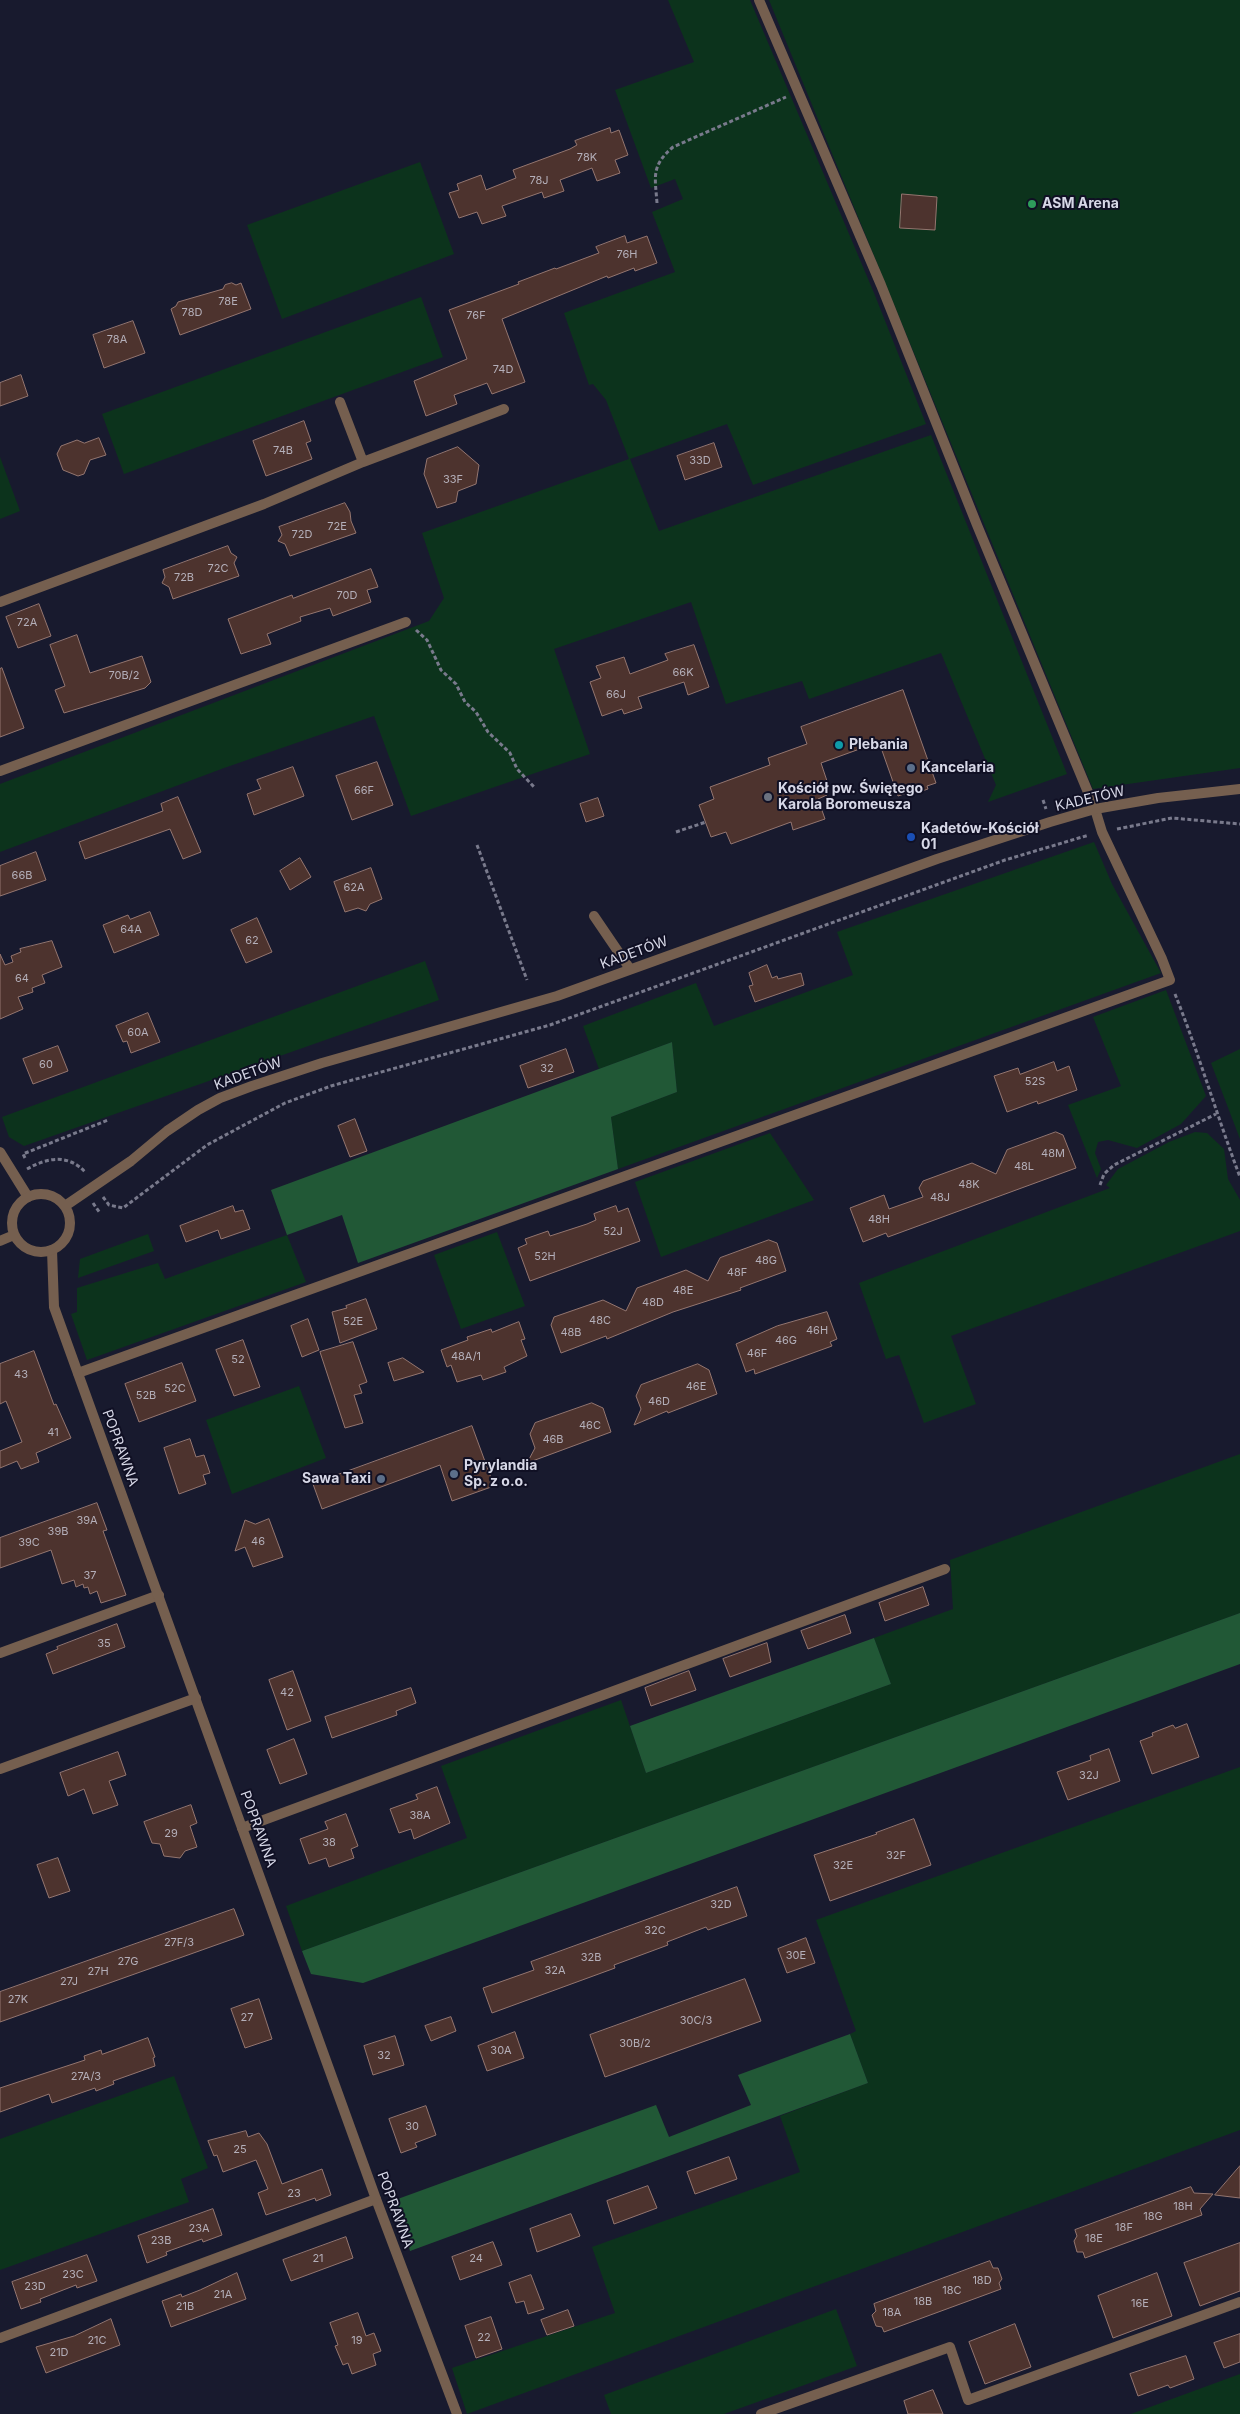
<!DOCTYPE html>
<meta charset="utf-8">
<style>
body{margin:0}
canvas{display:block;background:#181a2e}
</style>
<canvas width="1240" height="2414"></canvas>
<script>
const context = document.querySelector('canvas').getContext('2d');
context.lineJoin = 'round';
function fill(path, color) { context.fillStyle = color; context.fill(path, 'evenodd'); }
function trace(path, color, width, dash) { context.strokeStyle = color; context.lineWidth = width; context.lineCap = dash ? 'butt' : 'round'; context.setLineDash(dash || []); context.stroke(path); }
function label(font, color, halo, rows, align = 'center') {
  context.font = font + ' Inter,sans-serif'; context.lineWidth = 4; context.setLineDash([]); context.textBaseline = 'middle'; context.strokeStyle = halo; context.fillStyle = color; for (const [text, x, y, turn = 0] of rows) {
    context.save(); context.translate(x, y); context.rotate((+turn || 0) * Math.PI / 180); context.textAlign = isNaN(turn) ? turn : align; if (halo) context.strokeText(text, 0, 0); context.fillText(text, 0, 0); context.restore();
  }
}
const green = new Path2D(`
 M 668,0 L 750,0 L 874,293 L 926,424 L 753,485 L 727,424 L 630,459 L 659,531 L 931,435 L 1067,774 L 988,802 L 996,785 L 941,653 L 809,699 L 802,681 L 726,704 L 691,602 L 554,649 L 590,754 L 411,816 L 374,716 L 224,768 L 0,852 L 0,784 L 429,621 L 444,598 L 422,533 L 629,459 L 606,400 L 593,384 L 589,385 L 564,313 L 675,272 L 652,212 L 683,199 L 675,179 L 651,188 L 615,90 L 694,62 Z
 M 769,0 L 1240,0 L 1240,768 L 1093,789 Z
 M 420,162 L 454,254 L 282,319 L 247,225 Z
 M 421,297 L 443,357 L 124,474 L 102,414 Z
 M 0,457 L 20,511 L 0,519 Z
 M 1094,842 L 1112,884 L 1161,973 L 618,1169 L 611,1117 L 677,1092 L 672,1042 L 599,1069 L 583,1026 L 696,983 L 714,1026 L 853,975 L 837,932 Z
 M 425,961 L 439,1000 L 24,1146 L 9,1137 L 2,1117 Z
 M 1166,990 L 1206,1096 L 1181,1124 L 1137,1148 L 1108,1140 L 1098,1142 L 1095,1153 L 1101,1169 L 1097,1178 L 1068,1105 L 1121,1086 L 1093,1017 Z
 M 1240,1049 L 1240,1139 L 1211,1063 Z
 M 1195,1132 L 1207,1133 L 1224,1149 L 1228,1179 L 1240,1200 L 1240,1231 L 951,1336 L 976,1404 L 924,1423 L 899,1355 L 886,1359 L 859,1283 L 1110,1188 L 1106,1185 L 1118,1169 L 1169,1142 Z
 M 770,1133 L 814,1200 L 661,1257 L 635,1182 Z
 M 497,1232 L 525,1306 L 461,1329 L 434,1255 Z
 M 148,1234 L 154,1251 L 78,1278 L 80,1259 Z
 M 287,1235 L 306,1282 L 87,1360 L 71,1314 L 77,1312 L 77,1288 L 158,1263 L 165,1279 Z
 M 299,1386 L 326,1458 L 232,1494 L 206,1420 Z
 M 1240,1454 L 1240,1613 L 302,1951 L 286,1906 L 467,1838 L 441,1766 L 621,1700 L 646,1773 L 891,1684 L 874,1638 L 953,1609 L 950,1560 Z
 M 1240,1767 L 1240,2130 L 467,2414 L 452,2368 L 615,2313 L 592,2247 L 800,2172 L 780,2116 L 868,2083 L 850,2034 L 856,2031 L 816,1920 Z
 M 174,2076 L 208,2168 L 181,2179 L 189,2202 L 0,2270 L 0,2139 Z
 M 836,2309 L 857,2366 L 724,2414 L 611,2414 L 604,2395 Z
 M 1240,2374 L 1240,2414 L 1131,2414 Z`);
const forest = new Path2D(`
 M 672,1042 L 677,1092 L 611,1117 L 618,1169 L 358,1263 L 342,1215 L 287,1235 L 271,1190 Z
 M 1240,1613 L 1240,1664 L 363,1983 L 311,1974 L 302,1951 Z
 M 874,1638 L 891,1684 L 646,1773 L 630,1726 Z
 M 850,2034 L 868,2083 L 410,2251 L 395,2200 L 656,2105 L 669,2137 L 751,2105 L 738,2075 Z`);
const building = new Path2D(`
 M 610,128 L 611,133 L 619,130 L 628,155 L 615,160 L 620,173 L 597,181 L 592,168 L 560,180 L 564,191 L 544,198 L 542,192 L 502,206 L 506,216 L 482,224 L 477,212 L 459,218 L 449,193 L 459,190 L 457,184 L 481,175 L 486,190 L 516,178 L 513,170 L 570,149 L 577,145 L 575,141 Z
 M 902,194 L 937,197 L 935,230 L 900,228 Z
 M 625,236 L 627,243 L 647,236 L 657,263 L 635,271 L 634,268 L 608,278 L 607,276 L 502,319 L 525,382 L 492,394 L 487,383 L 454,395 L 457,404 L 426,416 L 414,381 L 467,359 L 449,310 L 519,284 L 518,282 L 555,268 L 556,269 L 599,253 L 596,247 Z
 M 232,283 L 236,285 L 241,283 L 251,309 L 180,335 L 171,309 L 176,306 L 178,302 L 223,289 L 225,285 Z
 M 133,321 L 145,353 L 104,368 L 93,335 Z
 M 21,375 L 28,396 L 0,406 L 0,383 Z
 M 304,421 L 311,441 L 306,443 L 312,459 L 266,476 L 253,441 Z
 M 99,438 L 106,455 L 90,460 L 84,474 L 78,476 L 63,470 L 57,454 L 61,446 L 77,440 L 84,443 Z
 M 714,443 L 722,467 L 685,480 L 677,456 Z
 M 458,447 L 479,465 L 476,484 L 458,491 L 456,502 L 437,508 L 424,474 L 427,459 Z
 M 345,503 L 350,512 L 351,521 L 356,533 L 290,556 L 285,544 L 278,541 L 282,535 L 279,527 Z
 M 228,546 L 231,553 L 237,557 L 234,563 L 239,576 L 173,599 L 169,587 L 162,583 L 165,577 L 163,570 Z
 M 371,569 L 378,587 L 367,590 L 371,602 L 333,616 L 330,608 L 300,617 L 301,621 L 267,634 L 271,644 L 241,654 L 228,619 L 292,595 L 293,598 Z
 M 39,604 L 51,636 L 18,648 L 6,617 Z
 M 77,635 L 90,673 L 142,656 L 151,682 L 145,688 L 64,713 L 55,690 L 65,686 L 50,645 Z
 M 694,645 L 709,687 L 688,695 L 684,682 L 638,697 L 642,708 L 624,714 L 622,709 L 602,716 L 590,682 L 601,678 L 596,666 L 624,657 L 630,674 L 668,660 L 665,654 Z
 M 2,668 L 24,728 L 0,737 L 0,669 Z
 M 903,690 L 936,783 L 927,786 L 928,789 L 908,796 L 907,793 L 898,796 L 879,742 L 821,763 L 829,787 L 825,788 L 827,795 L 818,799 L 825,819 L 793,830 L 791,822 L 731,844 L 726,832 L 711,837 L 699,805 L 714,799 L 710,787 L 770,765 L 768,758 L 807,744 L 801,727 Z
 M 377,762 L 393,805 L 352,820 L 336,776 Z
 M 293,767 L 304,796 L 254,815 L 247,794 L 261,789 L 257,780 Z
 M 178,797 L 201,852 L 183,859 L 170,829 L 85,859 L 79,842 L 163,811 L 161,804 Z
 M 598,798 L 604,816 L 586,822 L 580,804 Z
 M 36,852 L 46,880 L 0,896 L 0,866 Z
 M 300,858 L 311,877 L 290,890 L 280,871 Z
 M 371,868 L 382,899 L 370,904 L 366,911 L 358,908 L 345,912 L 334,882 Z
 M 150,912 L 159,935 L 114,953 L 103,925 L 128,915 L 130,919 Z
 M 257,918 L 272,952 L 246,963 L 231,930 Z
 M 52,941 L 62,967 L 42,975 L 45,983 L 32,988 L 33,992 L 18,997 L 23,1009 L 0,1019 L 0,954 L 5,965 L 13,962 L 11,956 L 21,952 L 20,949 Z
 M 767,965 L 772,978 L 777,976 L 778,979 L 801,973 L 804,985 L 755,1002 L 749,986 L 753,985 L 749,973 Z
 M 148,1013 L 160,1042 L 131,1053 L 127,1041 L 123,1042 L 116,1026 Z
 M 58,1046 L 68,1071 L 33,1084 L 23,1059 Z
 M 566,1049 L 574,1072 L 528,1088 L 520,1066 Z
 M 1054,1062 L 1057,1071 L 1069,1066 L 1077,1090 L 1038,1104 L 1037,1101 L 1007,1112 L 994,1076 L 1018,1068 L 1020,1074 Z
 M 355,1119 L 367,1151 L 350,1157 L 338,1126 Z
 M 1056,1132 L 1063,1135 L 1076,1168 L 888,1237 L 886,1233 L 863,1242 L 850,1208 L 884,1195 L 889,1209 L 923,1197 L 919,1188 L 923,1181 L 972,1163 L 996,1174 L 1007,1150 Z
 M 233,1206 L 235,1212 L 243,1210 L 250,1229 L 221,1239 L 218,1230 L 186,1242 L 180,1226 Z
 M 616,1206 L 618,1212 L 628,1208 L 640,1241 L 530,1281 L 518,1248 L 527,1244 L 525,1239 L 548,1231 L 550,1236 L 587,1224 L 596,1220 L 594,1214 Z
 M 769,1240 L 777,1243 L 786,1271 L 740,1288 L 741,1290 L 673,1312 L 607,1339 L 606,1336 L 561,1353 L 551,1325 L 554,1317 L 603,1300 L 626,1311 L 637,1288 L 686,1270 L 708,1281 L 720,1258 Z
 M 366,1299 L 377,1329 L 340,1343 L 332,1312 L 347,1308 L 346,1306 Z
 M 827,1312 L 837,1339 L 830,1342 L 832,1346 L 755,1374 L 754,1369 L 746,1372 L 736,1344 L 777,1326 Z
 M 308,1319 L 319,1350 L 302,1357 L 291,1326 Z
 M 519,1322 L 525,1339 L 521,1340 L 527,1356 L 504,1367 L 506,1372 L 483,1380 L 481,1375 L 457,1382 L 451,1365 L 447,1367 L 441,1350 L 468,1340 L 467,1337 L 491,1329 L 492,1332 Z
 M 243,1340 L 260,1387 L 234,1396 L 216,1350 Z
 M 353,1342 L 367,1382 L 359,1385 L 362,1393 L 354,1395 L 363,1423 L 345,1428 L 320,1352 Z
 M 34,1351 L 54,1405 L 56,1404 L 71,1438 L 36,1453 L 39,1462 L 21,1469 L 17,1461 L 0,1468 L 0,1451 L 22,1442 L 6,1401 L 0,1404 L 0,1364 Z
 M 403,1358 L 424,1372 L 394,1381 L 388,1363 Z
 M 182,1363 L 196,1401 L 139,1422 L 125,1384 Z
 M 698,1364 L 709,1370 L 717,1394 L 668,1413 L 667,1411 L 634,1425 L 641,1409 L 636,1396 L 641,1385 Z
 M 592,1403 L 603,1408 L 611,1432 L 527,1463 L 535,1448 L 530,1434 L 535,1423 Z
 M 472,1426 L 494,1486 L 452,1501 L 440,1465 L 322,1509 L 313,1484 Z
 M 190,1439 L 196,1457 L 204,1455 L 210,1473 L 203,1475 L 206,1484 L 179,1494 L 164,1448 Z
 M 97,1503 L 107,1530 L 103,1531 L 126,1595 L 101,1603 L 97,1591 L 90,1594 L 88,1587 L 84,1588 L 83,1584 L 76,1587 L 74,1580 L 62,1584 L 51,1550 L 0,1568 L 0,1538 Z
 M 269,1519 L 283,1557 L 253,1567 L 245,1547 L 235,1551 L 245,1520 L 255,1524 Z
 M 923,1587 L 929,1605 L 885,1621 L 879,1603 Z
 M 845,1615 L 851,1633 L 808,1649 L 801,1631 Z
 M 117,1624 L 125,1647 L 53,1674 L 46,1654 L 58,1649 L 57,1647 Z
 M 767,1643 L 771,1662 L 730,1677 L 723,1659 Z
 M 293,1671 L 311,1721 L 287,1730 L 269,1680 Z
 M 689,1671 L 696,1690 L 651,1706 L 645,1688 Z
 M 411,1688 L 416,1703 L 396,1711 L 397,1715 L 332,1738 L 325,1717 Z
 M 1187,1724 L 1199,1757 L 1152,1774 L 1140,1741 L 1153,1736 L 1152,1733 L 1173,1725 L 1175,1728 Z
 M 294,1739 L 307,1774 L 280,1784 L 267,1750 Z
 M 1109,1749 L 1120,1781 L 1068,1800 L 1057,1772 L 1091,1760 L 1090,1756 Z
 M 118,1752 L 126,1775 L 109,1781 L 118,1805 L 93,1814 L 84,1789 L 68,1796 L 60,1773 Z
 M 437,1787 L 450,1823 L 414,1839 L 411,1829 L 399,1833 L 390,1809 L 418,1799 L 416,1795 Z
 M 191,1805 L 197,1823 L 190,1826 L 197,1847 L 185,1851 L 180,1858 L 164,1856 L 160,1844 L 152,1843 L 144,1822 Z
 M 346,1814 L 358,1846 L 351,1849 L 354,1858 L 329,1867 L 326,1858 L 309,1864 L 300,1839 L 328,1829 L 325,1822 Z
 M 914,1819 L 931,1865 L 830,1901 L 814,1855 L 877,1834 L 876,1833 Z
 M 58,1858 L 70,1891 L 49,1898 L 37,1865 Z
 M 737,1887 L 747,1916 L 708,1930 L 706,1927 L 667,1942 L 668,1945 L 614,1965 L 615,1968 L 492,2013 L 483,1988 L 534,1970 L 531,1962 Z
 M 234,1909 L 244,1935 L 0,2022 L 0,1992 Z
 M 806,1938 L 815,1963 L 787,1973 L 778,1949 Z
 M 745,1979 L 761,2021 L 605,2077 L 590,2035 Z
 M 259,1999 L 272,2039 L 245,2048 L 231,2009 Z
 M 451,2017 L 456,2031 L 431,2041 L 425,2026 Z
 M 515,2032 L 524,2058 L 487,2071 L 478,2046 Z
 M 395,2036 L 404,2065 L 373,2075 L 364,2046 Z
 M 148,2038 L 155,2057 L 153,2058 L 155,2066 L 113,2081 L 114,2084 L 96,2091 L 95,2088 L 52,2103 L 49,2094 L 0,2112 L 0,2088 L 85,2060 L 84,2056 L 101,2050 L 102,2054 Z
 M 426,2106 L 436,2135 L 415,2143 L 417,2147 L 401,2153 L 389,2119 Z
 M 246,2131 L 248,2137 L 259,2133 L 267,2144 L 282,2184 L 322,2169 L 331,2195 L 316,2201 L 315,2198 L 266,2215 L 258,2193 L 268,2189 L 256,2160 L 223,2172 L 217,2155 L 214,2156 L 208,2141 Z
 M 729,2157 L 737,2179 L 695,2194 L 687,2172 Z
 M 1240,2166 L 1240,2198 L 1215,2195 Z
 M 648,2186 L 657,2208 L 614,2224 L 607,2201 Z
 M 1191,2187 L 1194,2193 L 1213,2194 L 1200,2209 L 1202,2215 L 1085,2258 L 1083,2252 L 1077,2252 L 1074,2241 L 1077,2236 L 1075,2230 Z
 M 213,2209 L 222,2235 L 203,2242 L 202,2239 L 166,2252 L 167,2255 L 147,2263 L 138,2236 Z
 M 571,2214 L 580,2236 L 537,2252 L 530,2229 Z
 M 346,2237 L 353,2258 L 291,2281 L 283,2260 Z
 M 493,2242 L 502,2265 L 460,2280 L 452,2257 Z
 M 1240,2243 L 1240,2291 L 1200,2306 L 1184,2263 Z
 M 87,2255 L 97,2281 L 77,2288 L 76,2285 L 40,2299 L 41,2302 L 21,2309 L 12,2282 Z
 M 990,2261 L 993,2268 L 998,2268 L 1002,2279 L 999,2283 L 1001,2289 L 884,2332 L 882,2327 L 876,2326 L 872,2315 L 876,2311 L 874,2304 Z
 M 237,2273 L 246,2299 L 171,2327 L 162,2301 L 181,2294 L 182,2297 L 200,2290 Z
 M 1157,2273 L 1172,2316 L 1113,2338 L 1098,2296 Z
 M 531,2275 L 544,2309 L 528,2314 L 524,2301 L 516,2303 L 509,2283 Z
 M 568,2310 L 574,2326 L 547,2335 L 541,2320 Z
 M 358,2313 L 366,2336 L 374,2333 L 381,2351 L 373,2354 L 376,2365 L 352,2374 L 348,2363 L 343,2365 L 335,2346 L 338,2345 L 330,2323 Z
 M 491,2317 L 502,2349 L 476,2358 L 465,2326 Z
 M 111,2319 L 120,2345 L 46,2373 L 36,2347 L 74,2336 Z
 M 1015,2324 L 1031,2367 L 985,2384 L 969,2342 Z
 M 1240,2334 L 1240,2362 L 1224,2368 L 1214,2343 Z
 M 1186,2356 L 1194,2379 L 1170,2388 L 1168,2385 L 1138,2396 L 1130,2374 Z
 M 933,2390 L 943,2414 L 908,2414 L 904,2401 Z`);
const path = new Path2D(`
 M 657,203 C 655,176 651,166 673,147 L 786,97
 M 416,630 L 427,640 L 441,670 L 456,684 L 465,702 L 476,712 L 488,732 L 510,753 L 517,769 L 535,788
 M 1043,800 L 1046,809
 M 927,824 L 930,832
 M 1117,829 L 1172,818 L 1240,824
 M 676,832 L 706,822
 M 477,845 L 527,980
 M 1175,994 C 1199,1054 1217,1116 1240,1177
 M 25,1158 L 23,1154 L 108,1120
 M 27,1169 C 48,1157 69,1154 86,1173
 M 1100,1185 L 1104,1174 L 1114,1165 L 1216,1114
 M 103,1197 L 109,1205 L 123,1208 L 207,1145 L 285,1103 L 331,1086 L 550,1025 L 1005,860 L 1089,835
 M 93,1203 L 100,1213`);
const service = new Path2D(`
 M 594,916 L 630,969
 M 78,1373 L 1170,980 L 1162,959 L 1102,832 L 1095,809
 M 0,1653 L 159,1595
 M 0,1769 L 196,1698
 M 242,1828 L 945,1569
 M 0,2338 L 376,2199
 M 761,2414 L 950,2347 L 968,2400 L 1240,2302`);
const minor = new Path2D(`
 M 759,0 L 881,285 L 977,525 L 1095,809
 M 340,402 L 363,462
 M 0,602 L 264,504 L 363,462 L 504,409
 M 0,771 L 406,622
 M 0,1152 L 28,1197
 M 52,1250 L 54,1307 L 376,2199 L 457,2414`);
const tertiary = new Path2D(`
 M12 1223a29 29 0 1 1 58 0a29 29 0 1 1-58 0Z
 M 65,1206 L 131,1161 L 167,1131 L 198,1110 L 220,1098 L 252,1086 L 322,1063 L 557,996 L 937,859 L 1050,822 L 1095,809 L 1158,798 L 1240,789
 M 0,1241 L 14,1235`);
const markers = [
 [1032,204,5,"#2e9e5b"],
 [839,745,5,"#0f9aa8"],
 [911,768,5,"#5c6f8a"],
 [768,797,5,"#6b7280"],
 [911,837,5,"#1a4fb4"],
 [454,1474,5,"#5c6f8a"],
 [381,1479,5,"#5c6f8a"]
];
const numberNames = [
 ["78K",587,158],
 ["78J",539,181],
 ["76H",627,255],
 ["78E",228,302],
 ["78D",192,313],
 ["76F",476,316],
 ["78A",117,340],
 ["74D",503,370],
 ["74B",283,451],
 ["33D",700,461],
 ["33F",453,480],
 ["72E",337,527],
 ["72D",302,535],
 ["72C",218,569],
 ["72B",184,578],
 ["70D",347,596],
 ["72A",27,623],
 ["66K",683,673],
 ["70B/2",124,676],
 ["66J",616,695],
 ["66F",364,791],
 ["66B",22,876],
 ["62A",354,888],
 ["64A",131,930],
 ["62",252,941],
 ["64",22,979],
 ["60A",138,1033],
 ["60",46,1065],
 ["32",547,1069],
 ["52S",1035,1082],
 ["48M",1053,1154],
 ["48L",1024,1167],
 ["48K",969,1185],
 ["48J",940,1198],
 ["48H",879,1220],
 ["52J",613,1232],
 ["52H",545,1257],
 ["48G",766,1261],
 ["48F",737,1273],
 ["48E",683,1291],
 ["48D",653,1303],
 ["48C",600,1321],
 ["52E",353,1322],
 ["46H",817,1331],
 ["48B",571,1333],
 ["46G",786,1341],
 ["46F",757,1354],
 ["48A/1",466,1357],
 ["52",238,1360],
 ["43",21,1375],
 ["46E",696,1387],
 ["52C",175,1389],
 ["52B",146,1396],
 ["46D",659,1402],
 ["46C",590,1426],
 ["41",53,1433],
 ["46B",553,1440],
 ["39A",87,1521],
 ["39B",58,1532],
 ["46",258,1542],
 ["39C",29,1543],
 ["37",90,1576],
 ["35",104,1644],
 ["42",287,1693],
 ["32J",1089,1776],
 ["38A",420,1816],
 ["29",171,1834],
 ["38",329,1843],
 ["32F",896,1856],
 ["32E",843,1866],
 ["32D",721,1905],
 ["32C",655,1931],
 ["27F/3",179,1943],
 ["30E",796,1956],
 ["32B",591,1958],
 ["27G",128,1962],
 ["32A",555,1971],
 ["27H",98,1972],
 ["27J",69,1982],
 ["27K",18,2000],
 ["27",247,2018],
 ["30C/3",696,2021],
 ["30B/2",635,2044],
 ["30A",501,2051],
 ["32",384,2056],
 ["27A/3",86,2077],
 ["30",412,2127],
 ["25",240,2150],
 ["23",294,2194],
 ["18H",1183,2207],
 ["18G",1153,2217],
 ["18F",1124,2228],
 ["23A",199,2229],
 ["18E",1094,2239],
 ["23B",161,2241],
 ["21",318,2259],
 ["24",476,2259],
 ["23C",73,2275],
 ["18D",982,2281],
 ["23D",35,2287],
 ["18C",952,2291],
 ["21A",223,2295],
 ["18B",923,2302],
 ["16E",1140,2304],
 ["21B",185,2307],
 ["18A",892,2313],
 ["22",484,2338],
 ["21C",97,2341],
 ["19",357,2341],
 ["21D",59,2353]
];
const poiNames = [
 ["ASM Arena",1042,204],
 ["Plebania",849,745],
 ["Kancelaria",921,768],
 ["Kościół pw. Świętego",778,789],
 ["Karola Boromeusza",778,805],
 ["Kadetów-Kościół",921,829],
 ["01",921,845],
 ["Pyrylandia",464,1466],
 ["Sp. z o.o.",464,1482],
 ["Sawa Taxi",371,1479,"right"]
];
const streetNames = [
 ["KADETÓW",1090,799,-13],
 ["KADETÓW",634,953,-20],
 ["KADETÓW",248,1074,-20],
 ["POPRAWNA",120,1448,70],
 ["POPRAWNA",258,1829,70],
 ["POPRAWNA",395,2210,70]
];
fill(green, '#0c331c');
fill(forest, '#215836');
fill(building, '#4d332e');
trace(building, '#93756f', 1);
trace(path, '#797a8c', 3, [4, 2.5]);
trace(service, '#755f4f', 10);
trace(minor, '#755f4f', 10);
trace(tertiary, '#755f4f', 10);
for (const [x, y, r, color] of markers) { const dot = new Path2D(); dot.arc(x, y, r, 0, 2 * Math.PI); context.fillStyle = color; context.fill(dot); trace(dot, '#101024', 2); }
label('11px', '#b4afb9', null, numberNames);
label('bold 14px', '#d7d8e7', '#101024', poiNames, 'left');
label('14px', '#d7d8e7', '#101024', streetNames);
</script>
